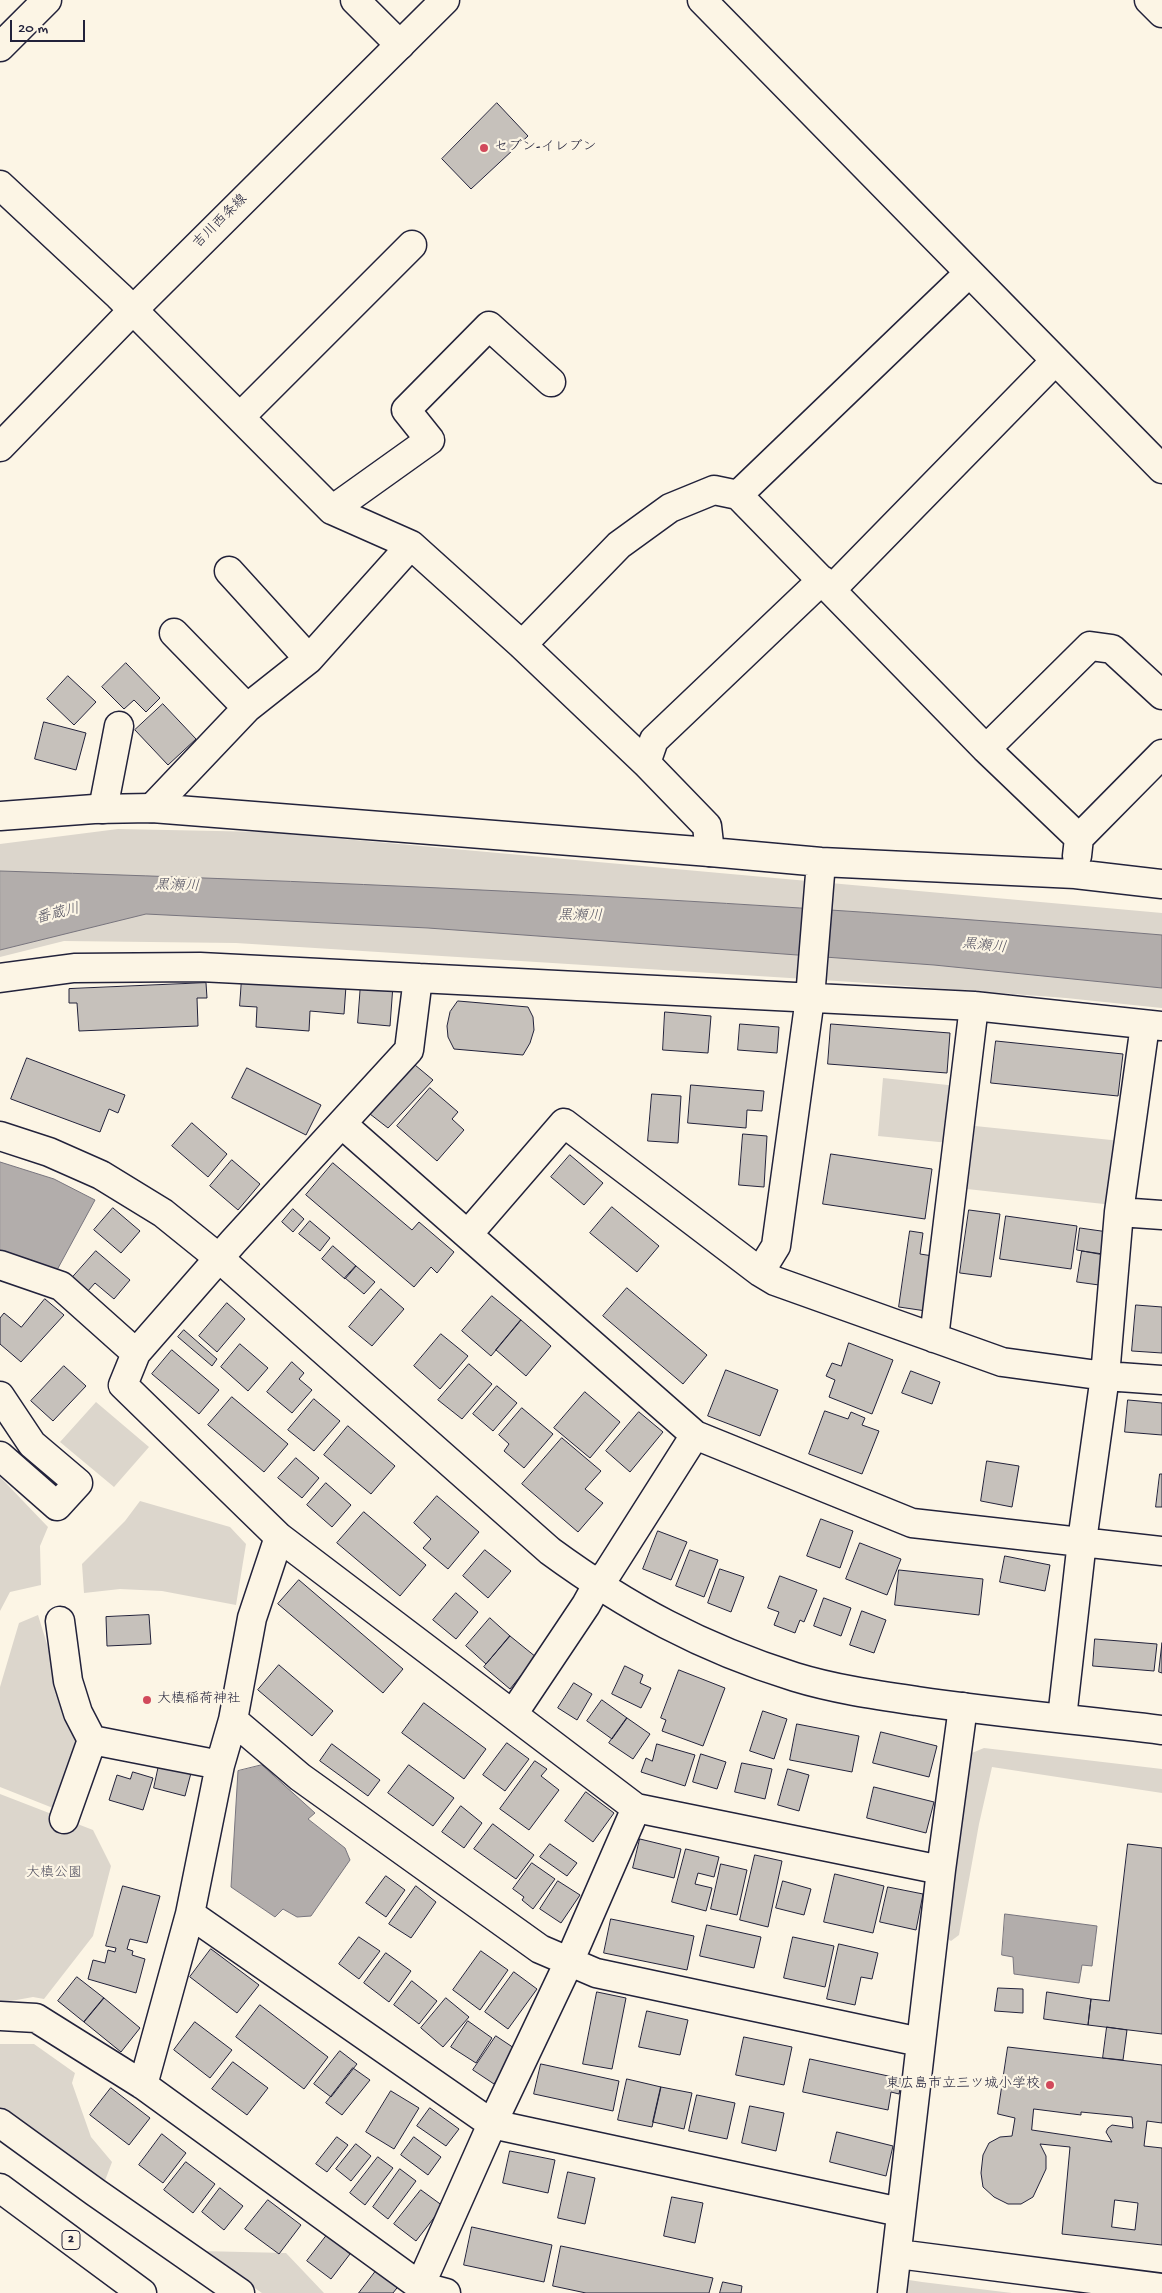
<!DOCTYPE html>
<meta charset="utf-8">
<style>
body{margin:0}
#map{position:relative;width:1162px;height:2293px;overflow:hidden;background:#fcf5e5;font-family:"Gochi Hand",sans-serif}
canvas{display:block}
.scale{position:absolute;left:10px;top:20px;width:75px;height:22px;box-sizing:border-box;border:2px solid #22223b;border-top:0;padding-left:6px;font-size:15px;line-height:18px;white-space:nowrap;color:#22223b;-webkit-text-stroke:4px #fcf5e5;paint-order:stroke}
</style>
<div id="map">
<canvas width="1162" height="2293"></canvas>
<div class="scale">20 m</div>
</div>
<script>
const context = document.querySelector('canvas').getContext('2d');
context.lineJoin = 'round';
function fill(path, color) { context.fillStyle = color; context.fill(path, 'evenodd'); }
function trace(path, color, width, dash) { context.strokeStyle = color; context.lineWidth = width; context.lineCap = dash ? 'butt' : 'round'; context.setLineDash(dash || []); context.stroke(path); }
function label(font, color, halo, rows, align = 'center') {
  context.font = font + ' "Gochi Hand","Klee One",sans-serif'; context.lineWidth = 4.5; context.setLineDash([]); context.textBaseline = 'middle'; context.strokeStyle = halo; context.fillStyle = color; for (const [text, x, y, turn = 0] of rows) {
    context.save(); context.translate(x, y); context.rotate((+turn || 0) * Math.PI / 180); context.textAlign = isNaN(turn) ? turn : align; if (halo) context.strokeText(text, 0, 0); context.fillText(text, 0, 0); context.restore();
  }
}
const green = new Path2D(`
 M 118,829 L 266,832 L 1162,913 L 1162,1008 L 1066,998 L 853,982 L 236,943 L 64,941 L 0,957 L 0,844 Z
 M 883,1078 L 957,1086 L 949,1143 L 878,1136 Z
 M 975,1126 L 1121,1141 L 1113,1205 L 967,1189 Z
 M 96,1402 L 149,1447 L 114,1487 L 60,1442 Z
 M 0,1477 L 48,1527 L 40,1546 L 41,1585 L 10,1592 L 0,1611 Z
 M 140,1501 L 230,1527 L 246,1544 L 236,1605 L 162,1591 L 120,1589 L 84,1593 L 82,1564 L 125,1521 Z
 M 38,1615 L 76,1738 L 58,1810 L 0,1787 L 0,1687 L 19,1623 Z
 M 984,1748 L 1162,1769 L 1162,1793 L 992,1767 L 979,1824 L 959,1935 L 951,1941 L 945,1937 L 967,1755 Z
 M 0,1794 L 93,1830 L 111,1866 L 93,1936 L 44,1999 L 33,1997 L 0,2003 Z
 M 0,2044 L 34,2044 L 75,2073 L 72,2083 L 91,2137 L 112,2162 L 103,2186 L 0,2118 Z
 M 200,2251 L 286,2253 L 324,2293 L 262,2293 Z
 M 909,2280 L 922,2282 L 1012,2293 L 908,2293 Z`);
const water = new Path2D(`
 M 0,871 C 388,883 775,902 1162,935 L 1162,988 L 934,965 L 428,928 L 146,914 L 0,950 Z
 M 0,1162 L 54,1179 L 95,1200 L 57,1270 L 0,1252 Z
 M 262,1765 L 315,1813 L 308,1819 L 345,1848 L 350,1860 L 311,1916 L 297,1917 L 283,1909 L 275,1917 L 231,1887 L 238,1771 Z
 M 1005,1914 L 1097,1926 L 1092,1966 L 1082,1965 L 1079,1983 L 1014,1974 L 1013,1957 L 1002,1955 Z`);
const building = new Path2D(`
 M 497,103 L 528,136 L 471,189 L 442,159 Z
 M 126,663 L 160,698 L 146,712 L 134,700 L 124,709 L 102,687 Z
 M 68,676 L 96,702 L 74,725 L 47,699 Z
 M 163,704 L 196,739 L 168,765 L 135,730 Z
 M 44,722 L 86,733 L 76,770 L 35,759 Z
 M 242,978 L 346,986 L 344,1014 L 310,1011 L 309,1031 L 256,1027 L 257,1007 L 240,1006 Z
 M 206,983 L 207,998 L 197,998 L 198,1026 L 79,1031 L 77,1003 L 69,1003 L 69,989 Z
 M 361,983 L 393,985 L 390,1026 L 358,1023 Z
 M 458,1001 L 528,1007 L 533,1017 L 534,1030 L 530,1043 L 523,1055 L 454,1049 L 448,1037 L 447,1026 L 450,1012 Z
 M 665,1012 L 711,1016 L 708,1053 L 663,1050 Z
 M 740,1024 L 779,1027 L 777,1053 L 738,1050 Z
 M 831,1024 L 950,1033 L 947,1073 L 828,1064 Z
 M 996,1041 L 1123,1054 L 1118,1096 L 991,1083 Z
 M 27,1058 L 125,1095 L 118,1113 L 109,1109 L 100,1132 L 11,1099 Z
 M 415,1065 L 433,1080 L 388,1128 L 370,1114 Z
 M 247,1068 L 321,1105 L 306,1135 L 232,1098 Z
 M 691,1085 L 764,1091 L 762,1111 L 747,1110 L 746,1128 L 688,1123 Z
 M 430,1088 L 458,1112 L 452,1119 L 464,1130 L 437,1161 L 397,1126 Z
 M 652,1094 L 681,1096 L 678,1143 L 648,1141 Z
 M 192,1123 L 227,1154 L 208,1177 L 172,1146 Z
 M 743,1134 L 767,1136 L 764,1187 L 739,1185 Z
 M 831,1154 L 932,1169 L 925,1219 L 823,1204 Z
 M 570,1155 L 603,1183 L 584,1205 L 551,1177 Z
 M 232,1160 L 260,1184 L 238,1210 L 210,1186 Z
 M 333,1163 L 412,1230 L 419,1222 L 454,1252 L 437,1273 L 431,1267 L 414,1287 L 306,1195 Z
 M 612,1207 L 659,1246 L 637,1272 L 590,1233 Z
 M 113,1208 L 140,1231 L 121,1253 L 94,1230 Z
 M 293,1209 L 304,1219 L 293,1232 L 282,1222 Z
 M 969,1210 L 1000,1214 L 991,1277 L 960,1273 Z
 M 1006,1216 L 1077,1226 L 1071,1269 L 1000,1259 Z
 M 310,1221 L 330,1238 L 320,1251 L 299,1234 Z
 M 1080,1228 L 1108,1232 L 1104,1255 L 1077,1250 Z
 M 910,1231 L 923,1233 L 920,1254 L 933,1256 L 926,1311 L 899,1307 Z
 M 333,1246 L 356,1266 L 345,1279 L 322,1259 Z
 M 96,1251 L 130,1280 L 114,1299 L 95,1283 L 87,1292 L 72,1278 Z
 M 1082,1251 L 1103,1254 L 1099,1285 L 1077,1282 Z
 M 356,1266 L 375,1282 L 364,1294 L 345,1278 Z
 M 627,1288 L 707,1355 L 683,1384 L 603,1316 Z
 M 381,1289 L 404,1309 L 372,1346 L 349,1327 Z
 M 492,1296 L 521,1320 L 491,1356 L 462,1331 Z
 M 45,1299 L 64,1315 L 21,1362 L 0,1344 L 0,1318 L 4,1313 L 21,1327 Z
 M 227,1303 L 245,1319 L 217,1352 L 199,1336 Z
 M 1136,1305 L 1162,1307 L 1162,1353 L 1132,1351 Z
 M 521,1320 L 551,1346 L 526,1376 L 496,1350 Z
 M 184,1330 L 217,1359 L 212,1366 L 178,1337 Z
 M 441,1334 L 468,1356 L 440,1389 L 414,1366 Z
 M 849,1343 L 893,1360 L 872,1414 L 829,1397 L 835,1380 L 826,1376 L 832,1363 L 841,1366 Z
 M 240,1344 L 268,1368 L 248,1391 L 221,1367 Z
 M 172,1350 L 219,1390 L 199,1414 L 152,1374 Z
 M 292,1362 L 304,1373 L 299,1379 L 312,1390 L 292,1413 L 267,1392 Z
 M 469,1364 L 492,1384 L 462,1419 L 438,1400 Z
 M 64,1366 L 86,1386 L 53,1421 L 31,1401 Z
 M 726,1370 L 778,1390 L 760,1436 L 708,1416 Z
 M 911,1371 L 940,1382 L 932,1404 L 902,1393 Z
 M 497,1386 L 517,1403 L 493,1431 L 473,1414 Z
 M 585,1392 L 620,1422 L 590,1458 L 554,1428 Z
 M 232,1397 L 288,1444 L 264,1472 L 208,1425 Z
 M 314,1399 L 340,1421 L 314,1451 L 288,1430 Z
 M 1128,1400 L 1162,1403 L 1162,1435 L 1125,1432 Z
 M 522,1408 L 553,1434 L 524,1468 L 504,1451 L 509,1444 L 499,1435 Z
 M 825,1411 L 848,1419 L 851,1412 L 865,1418 L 862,1425 L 879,1431 L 862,1474 L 809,1454 Z
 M 639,1412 L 663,1432 L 630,1472 L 606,1451 Z
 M 348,1426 L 395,1466 L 371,1494 L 324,1455 Z
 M 562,1438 L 601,1471 L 585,1489 L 603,1503 L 578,1532 L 522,1484 Z
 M 296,1458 L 319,1478 L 302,1498 L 278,1478 Z
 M 987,1461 L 1019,1466 L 1012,1507 L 981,1501 Z
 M 1160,1474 L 1162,1474 L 1162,1507 L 1156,1507 Z
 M 326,1483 L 351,1505 L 332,1527 L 307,1505 Z
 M 437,1496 L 479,1532 L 448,1569 L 423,1548 L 431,1539 L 414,1523 Z
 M 364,1512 L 426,1565 L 400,1596 L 337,1543 Z
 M 821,1519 L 853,1531 L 840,1568 L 807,1556 Z
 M 658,1531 L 687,1542 L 671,1580 L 643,1569 Z
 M 860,1543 L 901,1559 L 887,1595 L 846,1579 Z
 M 485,1550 L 511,1571 L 488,1598 L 463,1576 Z
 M 690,1550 L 718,1560 L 704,1597 L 676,1586 Z
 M 1005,1556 L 1050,1565 L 1045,1591 L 1000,1582 Z
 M 720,1569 L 744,1577 L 731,1612 L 708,1603 Z
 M 899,1570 L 983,1579 L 979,1615 L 895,1605 Z
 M 780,1576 L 817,1590 L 804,1622 L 800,1620 L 795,1633 L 774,1625 L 779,1612 L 768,1608 Z
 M 299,1580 L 403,1669 L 383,1693 L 278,1604 Z
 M 456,1593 L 478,1612 L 456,1639 L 433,1620 Z
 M 824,1598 L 851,1608 L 841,1636 L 814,1626 Z
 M 862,1611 L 886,1620 L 874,1653 L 850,1645 Z
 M 149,1615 L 151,1644 L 107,1646 L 106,1617 Z
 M 490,1618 L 510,1636 L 486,1664 L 466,1646 Z
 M 510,1636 L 536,1657 L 510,1689 L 484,1667 Z
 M 1095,1639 L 1157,1644 L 1154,1671 L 1093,1666 Z
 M 1162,1643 L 1162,1673 L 1159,1672 Z
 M 279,1665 L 333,1711 L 312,1736 L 258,1690 Z
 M 625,1666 L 643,1675 L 640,1683 L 651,1688 L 641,1708 L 612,1694 Z
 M 679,1670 L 725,1688 L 703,1746 L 662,1731 L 666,1720 L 661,1718 Z
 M 574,1683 L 592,1694 L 577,1720 L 558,1708 Z
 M 602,1700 L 627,1718 L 612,1739 L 587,1721 Z
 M 424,1703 L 486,1749 L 464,1779 L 402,1733 Z
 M 763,1711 L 787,1719 L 774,1759 L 750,1751 Z
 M 627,1718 L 650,1734 L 633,1759 L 609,1743 Z
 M 797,1724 L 859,1736 L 852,1772 L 790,1760 Z
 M 881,1732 L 937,1746 L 929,1777 L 873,1763 Z
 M 507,1743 L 529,1759 L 505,1791 L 483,1775 Z
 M 332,1744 L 380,1780 L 368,1796 L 320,1761 Z
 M 657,1744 L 695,1755 L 685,1786 L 641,1772 L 646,1758 L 652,1761 Z
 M 701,1754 L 726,1762 L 717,1789 L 693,1782 Z
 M 535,1761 L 547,1769 L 541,1776 L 559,1790 L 529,1830 L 500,1809 Z
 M 742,1763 L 772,1769 L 765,1799 L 735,1792 Z
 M 159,1765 L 191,1773 L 185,1796 L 154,1788 Z
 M 409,1765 L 454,1798 L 433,1826 L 388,1793 Z
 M 788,1769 L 809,1775 L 799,1811 L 778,1805 Z
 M 133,1772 L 153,1778 L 143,1810 L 109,1800 L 117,1775 L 130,1779 Z
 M 874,1787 L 934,1802 L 926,1833 L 867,1818 Z
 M 586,1792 L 614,1813 L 593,1842 L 565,1821 Z
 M 461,1806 L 482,1823 L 464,1848 L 442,1832 Z
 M 493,1824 L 534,1855 L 516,1879 L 474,1849 Z
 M 640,1839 L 681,1849 L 674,1878 L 633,1868 Z
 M 550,1844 L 577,1863 L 567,1876 L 540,1857 Z
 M 1128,1844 L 1162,1848 L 1162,2034 L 1088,2025 L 1091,1999 L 1109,2001 Z
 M 686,1849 L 719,1857 L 714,1877 L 698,1873 L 695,1884 L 712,1888 L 706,1911 L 672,1902 Z
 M 755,1855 L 782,1861 L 768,1927 L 740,1920 Z
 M 532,1863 L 555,1879 L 533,1909 L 522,1900 L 524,1897 L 513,1889 Z
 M 721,1864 L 747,1870 L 737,1915 L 711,1909 Z
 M 835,1874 L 884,1886 L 873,1933 L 824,1922 Z
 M 386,1876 L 405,1890 L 386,1917 L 366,1903 Z
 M 558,1881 L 580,1895 L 561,1923 L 540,1909 Z
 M 783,1881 L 811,1889 L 804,1915 L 776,1908 Z
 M 123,1886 L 160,1896 L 147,1943 L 130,1939 L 127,1949 L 133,1951 L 132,1955 L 145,1959 L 136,1993 L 88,1979 L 93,1960 L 105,1963 L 108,1950 L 115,1952 L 116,1948 L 106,1946 Z
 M 416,1886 L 436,1902 L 411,1938 L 389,1924 Z
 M 888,1887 L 923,1894 L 916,1930 L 880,1922 Z
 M 611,1919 L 694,1936 L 687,1970 L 604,1953 Z
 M 707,1925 L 761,1937 L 754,1968 L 700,1956 Z
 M 359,1937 L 380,1951 L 359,1979 L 339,1964 Z
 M 793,1937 L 834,1946 L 825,1987 L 784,1978 Z
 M 839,1944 L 878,1953 L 872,1979 L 861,1977 L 855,2005 L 827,1999 Z
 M 211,1949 L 259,1985 L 237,2013 L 190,1977 Z
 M 481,1951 L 508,1970 L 480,2010 L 453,1990 Z
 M 386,1953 L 411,1971 L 389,2002 L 364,1983 Z
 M 514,1972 L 537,1989 L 508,2029 L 485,2012 Z
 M 77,1977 L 104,1998 L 84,2022 L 58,2001 Z
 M 412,1981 L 437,2001 L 419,2024 L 394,2005 Z
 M 998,1988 L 1023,1989 L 1023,2013 L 995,2011 Z
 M 597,1992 L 626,1998 L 612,2069 L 583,2064 Z
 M 1047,1992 L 1091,1999 L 1088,2025 L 1044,2019 Z
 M 104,1998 L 140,2028 L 121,2052 L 84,2022 Z
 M 446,1998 L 469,2017 L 443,2047 L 421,2028 Z
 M 260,2005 L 328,2057 L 304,2089 L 236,2037 Z
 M 647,2011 L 688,2020 L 680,2055 L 639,2047 Z
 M 468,2021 L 492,2038 L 476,2063 L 451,2047 Z
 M 195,2022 L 232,2050 L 210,2078 L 174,2050 Z
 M 1107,2027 L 1127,2030 L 1123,2060 L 1103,2058 Z
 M 496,2036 L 517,2050 L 494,2084 L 473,2070 Z
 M 744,2037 L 792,2047 L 784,2085 L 736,2075 Z
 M 1008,2047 L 1162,2065 L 1162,2123 L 1147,2121 L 1144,2146 L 1162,2148 L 1162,2245 L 1062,2234 L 1070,2147 L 1040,2144 L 1046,2156 L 1046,2169 L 1033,2197 L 1021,2204 L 1008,2204 L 994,2197 L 983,2187 L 981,2173 L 983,2155 L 989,2143 L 1000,2137 L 1012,2136 L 1015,2118 L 998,2114 ZM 1034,2109 L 1081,2115 L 1081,2112 L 1132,2117 L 1133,2128 L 1112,2125 L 1108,2128 L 1106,2132 L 1112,2142 L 1032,2130 ZM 1115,2200 L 1138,2203 L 1135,2230 L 1112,2227 Z
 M 340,2051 L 357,2064 L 331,2097 L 314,2084 Z
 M 810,2059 L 902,2079 L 899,2094 L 891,2092 L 888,2110 L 803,2092 Z
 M 233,2062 L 268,2088 L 247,2115 L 212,2089 Z
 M 541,2064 L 619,2081 L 613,2111 L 534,2094 Z
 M 353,2068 L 370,2080 L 342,2115 L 326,2103 Z
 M 627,2079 L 661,2087 L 652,2127 L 618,2120 Z
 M 661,2087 L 692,2093 L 684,2129 L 653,2122 Z
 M 111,2088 L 150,2118 L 129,2145 L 90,2115 Z
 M 391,2091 L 419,2108 L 394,2149 L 366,2132 Z
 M 697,2095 L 735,2103 L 727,2139 L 689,2131 Z
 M 750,2106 L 784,2113 L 776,2151 L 742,2143 Z
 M 430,2108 L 459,2129 L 446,2146 L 417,2126 Z
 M 837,2132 L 893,2146 L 886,2176 L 830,2162 Z
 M 162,2134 L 186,2153 L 163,2183 L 139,2165 Z
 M 337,2137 L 348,2145 L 327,2172 L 316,2164 Z
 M 414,2137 L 441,2157 L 428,2175 L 401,2155 Z
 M 356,2144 L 371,2156 L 351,2181 L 336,2169 Z
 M 510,2151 L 555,2160 L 548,2193 L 503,2183 Z
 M 378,2157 L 393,2168 L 365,2205 L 350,2193 Z
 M 186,2162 L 215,2184 L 193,2213 L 164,2190 Z
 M 400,2169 L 416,2181 L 388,2219 L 373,2207 Z
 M 568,2172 L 595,2178 L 585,2224 L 558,2218 Z
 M 220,2188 L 243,2206 L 224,2230 L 202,2212 Z
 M 421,2190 L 443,2206 L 416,2241 L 394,2224 Z
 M 672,2197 L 703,2203 L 695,2243 L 664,2236 Z
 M 268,2200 L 301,2225 L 279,2254 L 245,2229 Z
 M 472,2227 L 552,2245 L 544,2282 L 464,2265 Z
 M 327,2235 L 350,2254 L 331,2279 L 307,2261 Z
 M 561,2246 L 713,2278 L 709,2293 L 586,2293 L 553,2286 Z
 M 379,2267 L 400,2284 L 393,2293 L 359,2293 Z
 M 723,2282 L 742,2286 L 741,2293 L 720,2293 Z`);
const minor = new Path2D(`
 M 355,0 L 400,45
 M 702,0 L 1162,469
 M 1149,0 L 1162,13
 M 0,47 L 47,0
 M 0,185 L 119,296 L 332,510 L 411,545 L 522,645 L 646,763 L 707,826 L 710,852 L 821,862 L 1075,874 L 1162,884
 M 240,417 L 412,245
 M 738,495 L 986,749 L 1079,838
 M 332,510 L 430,440 L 406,410 L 489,326 L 551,382
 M 229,571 L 309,659
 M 831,590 L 1055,361
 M 174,633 L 247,708
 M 522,645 L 619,545 L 670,508 L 714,490 L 738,495 L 969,273
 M 986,749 L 1090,646 L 1112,649 L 1162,695
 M 646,763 L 654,740 L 822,580
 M 152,808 L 247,708 L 309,659 L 411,545
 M 103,809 L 119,726
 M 1077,856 L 1079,838 L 1162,754
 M 0,978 L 74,968 L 200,967 L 974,1006 L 1162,1026
 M 418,978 L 409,1050 L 233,1242 L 136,1353 L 123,1385 L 279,1537 L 636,1808 L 941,1870
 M 342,1124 L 695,1435 L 912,1523 L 1162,1551
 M 1119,1212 L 1162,1215
 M 468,1234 L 564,1123 L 760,1272 L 775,1281 L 1002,1362 L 1105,1376 L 1162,1380
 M 0,1265 L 61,1286 L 136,1353
 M 760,1272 L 776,1246 L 810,998 L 821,862
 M 934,1338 L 974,1006
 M 0,1396 L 32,1444 L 78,1483 L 57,1506 L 0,1456
 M 60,1621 L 68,1681 L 78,1713 L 92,1740
 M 513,1714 L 586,1605 L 597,1585 L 608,1572 L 695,1435
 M 1062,1718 L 1082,1541 L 1105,1376 L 1119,1212 L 1145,1025
 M 233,1720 L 300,1777 L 540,1949 L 596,1973 L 920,2042
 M 64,1819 L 92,1740 L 220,1765
 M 190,1914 L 492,2124 L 900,2212
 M 0,2016 L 36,2018 L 143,2085 L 420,2286 L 446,2293
 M 143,2085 L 190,1914 L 220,1765 L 233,1720 L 252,1618 L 279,1537
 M 0,2123 L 95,2192 L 240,2293
 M 898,2254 L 1162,2288
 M 420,2286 L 492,2124 L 569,1962 L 636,1808
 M 892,2293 L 941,1870 L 963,1707`);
const tertiary = new Path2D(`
 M 0,816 L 94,809 L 152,808 L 710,852
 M 0,1136 L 49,1152 L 101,1175 L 163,1213 L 220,1259 L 550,1551 C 628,1608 702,1648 795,1677 C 834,1689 876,1695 917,1701 C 999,1713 1080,1720 1162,1730`);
const secondary = new Path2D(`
 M 0,447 L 132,311 L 445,0`);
const trunk = new Path2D(`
 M 0,2188 L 142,2293`);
const markers = [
 [484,148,5,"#d1495b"],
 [147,1700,5,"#d1495b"],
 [1050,2085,5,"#d1495b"]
];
const shields = [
 [71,2240,18]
];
const shieldNames = [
 ["2",71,2240]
];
const poiNames = [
 ["セブン-イレブン",494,148],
 ["大槙稲荷神社",157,1700],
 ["東広島市立三ツ城小学校",1040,2085,"right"]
];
const streetNames = [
 ["吉川西条線",221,222,-45]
];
const parkNames = [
 ["大槙公園",54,1874]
];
const waterNames = [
 ["黒瀬川",177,887,2],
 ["番蔵川",58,915,-14],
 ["黒瀬川",580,917,1],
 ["黒瀬川",984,947,6]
];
fill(green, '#dcd6cc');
fill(water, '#b2adab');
trace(water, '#78757e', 1);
fill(building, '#c6c1bb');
trace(building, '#22223b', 1);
trace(minor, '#22223b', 31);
trace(tertiary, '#22223b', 31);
trace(secondary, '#22223b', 31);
trace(trunk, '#22223b', 31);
trace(minor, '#fcf5e5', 28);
trace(tertiary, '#fcf5e5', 28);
trace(secondary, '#fcf5e5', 28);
trace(trunk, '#fcf5e5', 28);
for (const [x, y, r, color] of markers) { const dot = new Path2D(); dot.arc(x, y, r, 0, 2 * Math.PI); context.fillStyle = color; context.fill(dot); trace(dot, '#fcf5e5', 2); }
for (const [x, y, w] of shields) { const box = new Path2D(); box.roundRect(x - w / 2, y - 9.5, w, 19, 4); context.fillStyle = '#fcf5e5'; context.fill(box); trace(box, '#22223b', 1); }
label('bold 12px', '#22223b', null, shieldNames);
label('14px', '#22223b', '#fcf5e5', poiNames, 'left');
label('14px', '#22223b', '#fcf5e5', streetNames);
label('14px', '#504f5f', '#fcf5e5', parkNames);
label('italic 15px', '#545362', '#fcf5e5', waterNames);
</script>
